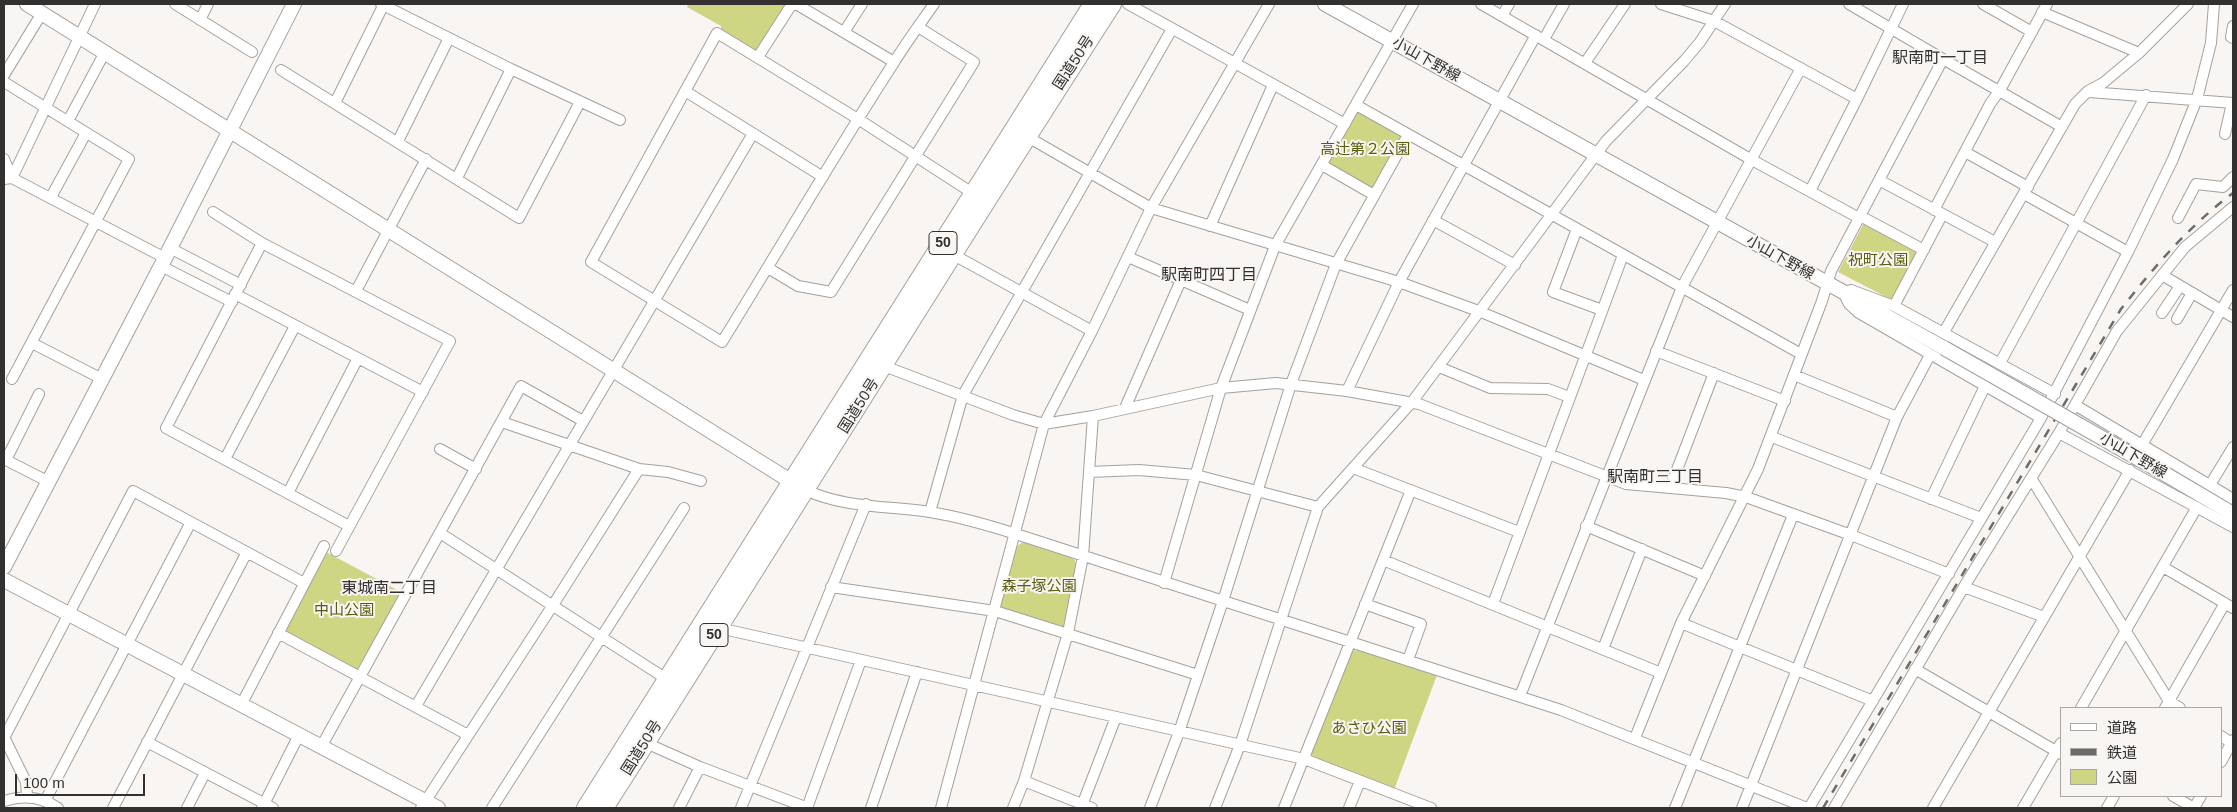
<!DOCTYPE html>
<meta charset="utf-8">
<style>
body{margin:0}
#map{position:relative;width:2237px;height:812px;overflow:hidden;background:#f8f5f2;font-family:Helvetica,"Noto Sans JP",sans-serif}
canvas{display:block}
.frame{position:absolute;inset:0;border:5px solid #323130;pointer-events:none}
.legend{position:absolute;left:2060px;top:707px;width:162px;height:90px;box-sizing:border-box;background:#f8f5f2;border:1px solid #a9a7a4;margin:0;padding:6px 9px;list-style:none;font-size:15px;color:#323130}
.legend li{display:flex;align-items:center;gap:10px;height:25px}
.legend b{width:25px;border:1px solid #a9a7a4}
.scale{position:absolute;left:15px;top:774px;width:130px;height:22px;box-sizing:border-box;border:2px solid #323130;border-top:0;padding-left:6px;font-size:15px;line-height:18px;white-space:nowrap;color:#323130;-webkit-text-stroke:4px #f8f5f2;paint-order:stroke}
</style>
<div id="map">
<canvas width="2237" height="812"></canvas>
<div class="frame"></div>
<ul class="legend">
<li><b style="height:6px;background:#fff"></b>道路</li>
<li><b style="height:6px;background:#6d6c6a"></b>鉄道</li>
<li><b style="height:14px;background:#cfd683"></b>公園</li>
</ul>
<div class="scale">100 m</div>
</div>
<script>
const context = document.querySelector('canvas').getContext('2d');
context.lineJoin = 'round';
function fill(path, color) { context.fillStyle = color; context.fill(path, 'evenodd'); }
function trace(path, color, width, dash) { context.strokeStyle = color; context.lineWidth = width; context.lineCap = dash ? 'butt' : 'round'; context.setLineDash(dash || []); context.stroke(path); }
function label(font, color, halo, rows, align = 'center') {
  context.font = font + ' Helvetica,"Noto Sans JP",sans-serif'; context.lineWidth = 4; context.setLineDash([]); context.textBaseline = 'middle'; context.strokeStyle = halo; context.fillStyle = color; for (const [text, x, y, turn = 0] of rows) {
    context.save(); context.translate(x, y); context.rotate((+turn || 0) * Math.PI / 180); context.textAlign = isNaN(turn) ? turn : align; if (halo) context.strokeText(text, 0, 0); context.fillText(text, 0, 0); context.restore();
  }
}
const green = new Path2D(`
 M 688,4 L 786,4 L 756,52 L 721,31 L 721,26 L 687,7 Z
 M 1356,107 L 1406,136 L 1373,193 L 1324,164 Z
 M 1865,221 L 1918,251 L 1892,300 L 1838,272 Z
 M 1023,542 L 1074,559 L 1077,565 L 1065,626 L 1062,628 L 1002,610 L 1000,606 L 1017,546 Z
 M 326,552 L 403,593 L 362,670 L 356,671 L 284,633 Z
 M 1358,650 L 1437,675 L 1394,790 L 1314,759 L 1311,753 L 1351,651 Z`);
const street = new Path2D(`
 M 175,4 L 252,52
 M 381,4 L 511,69 L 620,120
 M 796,4 L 894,62
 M 934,4 C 920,24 906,43 893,64 C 834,155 779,250 722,342 L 591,262 L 717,33 L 858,119 L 974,194
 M 1128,4 L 1345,124
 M 1481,4 L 1752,160 L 1859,218 L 1864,218 L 1924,250
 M 1661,4 L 1714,21 L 1857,99
 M 1983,4 L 2032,32
 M 2042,12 L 2139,53
 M 1502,16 L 1509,4
 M 200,20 L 208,4
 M 2233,26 L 2231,37 L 2233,38
 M 844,32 L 862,4
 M 1544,39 L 1564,4
 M 758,57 L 792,4
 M 1943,59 L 2062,127
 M 1585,63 L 1625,4
 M 281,70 L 519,218 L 580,102
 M 4,75 L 42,13
 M 4,82 L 129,159 L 12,379
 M 685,91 L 823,177
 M 2089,92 L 2233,103
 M 335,103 L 384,4
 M 1356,105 L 1801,354
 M 68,121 L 105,52
 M 2225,134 L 2232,103
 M 1026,136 L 1151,208 L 1399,282 L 1481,312 L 1644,380
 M 398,141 L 449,38
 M 1965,152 L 2028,187
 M 4,159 L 12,178
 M 1322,165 L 1374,195
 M 12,178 L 95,4
 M 457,178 L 511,69
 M 4,179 L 12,178 L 165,258
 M 1879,180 L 1995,242
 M 1810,191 L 1857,99 L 1903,4
 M 2024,194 L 2128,252
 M 51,197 L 86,133
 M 1934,210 L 1990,104 L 2000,90 L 2047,4
 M 213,212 L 262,243 L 450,341 L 336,551
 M 2178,218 L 2196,184 L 2223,187 L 2233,177
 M 1433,220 L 1515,265
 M 1210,226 L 1273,85
 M 1577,229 L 1553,292 L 1602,310
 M 262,243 L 166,428 L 349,526
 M 170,248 L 241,285
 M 952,254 L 1092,331
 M 1128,257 L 1250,310
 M 161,266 L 232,302
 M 768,268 L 798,286 L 831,292 L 974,62 L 918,27
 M 2162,275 L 2233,317
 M 356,291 L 426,159
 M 235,294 L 423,392
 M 1894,306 L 1942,215
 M 2162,313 L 2180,286
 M 2177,319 L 2192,293
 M 1944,332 L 2075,104 L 2088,91 L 2103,83 L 2139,53 L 2188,4
 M 32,343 L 102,379
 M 1656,351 L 1785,401
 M 2000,363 L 2146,95
 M 884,366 L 1013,415 L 1044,424 L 1093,416 L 1221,388 L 1276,383 L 1347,391 L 1419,404 L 1626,484 L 1726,493 L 1746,497 L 1851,535 L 1949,574
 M 1439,367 L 1490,388 L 1548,389 L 1569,397
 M 1794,375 L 1897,417
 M 1347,391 L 1399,282 L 1536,35
 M 2075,405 L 2233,499
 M 1125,408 L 1181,280
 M 2041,418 L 1859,313 L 1849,304 L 1843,292 L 1851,290 L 1894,306 L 2055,394
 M 502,422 L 639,469 L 668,472 L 701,481
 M 2059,433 L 2233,527
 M 1772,437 L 1981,518
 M 2142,445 L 2233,290
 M 440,449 L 476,469
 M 4,459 L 49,482
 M 225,459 L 295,326
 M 6,460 L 39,394
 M 1353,468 L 1519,532
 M 1089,472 L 1139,470 L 1196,475 L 1318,507
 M 2031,478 L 2169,701 L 2180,708
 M 2210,485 L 2233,447
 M 1670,488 L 1714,373
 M 806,490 C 843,508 890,506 930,512 C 960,517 988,525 1016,534 L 1561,710 L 1807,808
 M 288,493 L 358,358
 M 1931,499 L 1985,386
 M 930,512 L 963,395 L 1172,29
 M 1586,526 L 1705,576
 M 440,533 L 668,680
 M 1383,560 L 1661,673
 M 2163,567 L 2233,608
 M 1164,583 L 1221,388 L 1275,246 L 1413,4
 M 831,587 L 995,611 L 1198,675
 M 1964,587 L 2044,617
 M 1365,604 L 1421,624 L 1408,660
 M 1493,604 L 1623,255
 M 1681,623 L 1873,701
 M 719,628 L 1304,759 L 1431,808
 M 278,633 L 468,735
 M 1603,649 L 1642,549
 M 1915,669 L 2061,754
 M 1520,696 L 1682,287 L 1801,68
 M 241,705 L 324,546
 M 416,706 L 752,135
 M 2081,708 L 2197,507
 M 2165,708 L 2225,603
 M 2221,736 L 2233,744
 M 4,737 L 26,782 L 27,796
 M 4,738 L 133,491 L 304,583
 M 1635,738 L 1681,623 L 1758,469 L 1822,301 L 1831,271 L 1943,59 L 1849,4
 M 147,742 L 273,808
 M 646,743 L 700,767 L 808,808
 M 321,747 L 521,386 L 583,421
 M 2221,762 L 2233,740
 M 1024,781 L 1092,808
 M 2173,796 L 2194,808
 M 4,801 C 23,795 41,796 58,808
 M 45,801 L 191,522
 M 113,808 L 247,552
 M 187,808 L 205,773
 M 262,808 L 299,735
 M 421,808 L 553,605 L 639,469
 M 492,808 L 684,508
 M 679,808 L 700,767
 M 741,808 L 866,504
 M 807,808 L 861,660
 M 871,808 L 917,672
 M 941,808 L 1044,424 L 1092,331 L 1151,208 L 1269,4
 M 1013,808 L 1024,781 L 1068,633 L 1083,556 L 1093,416
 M 1081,808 L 1116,717
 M 1150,808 L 1179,732 L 1223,601 L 1291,384 L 1336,264 L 1408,135
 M 1215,808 L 1240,745 L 1318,507 L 1412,402 L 1606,141 L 1684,61 L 1700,42 L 1725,4
 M 1284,808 L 1411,490
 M 1349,808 L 1360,781
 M 1675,808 L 1793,515
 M 1742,808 L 1897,417 L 1930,355
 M 1809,808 L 2041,418 L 2128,252 L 2173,159 L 2197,99 L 2211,43 L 2214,4
 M 1834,808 L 1965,585 L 2059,433 L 2117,331 L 2185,247 L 2233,207
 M 1933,808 L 2130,470
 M 2023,808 L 2061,743
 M 2107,808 L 2114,796
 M 2194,808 L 2201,796`);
const secondary = new Path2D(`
 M 27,4 L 800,487
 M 1325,4 L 1944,348
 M 2160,471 L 2233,514
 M 4,567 L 161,266 L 294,4
 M 4,580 L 438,808`);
const highway = new Path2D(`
 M 586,808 L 1093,4
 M 604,808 C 775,541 940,270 1112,4`);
const rail = new Path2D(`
 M 1823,808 L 2121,309 C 2155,266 2189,226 2233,193`);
const secondaryBridge = new Path2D(`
 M 1944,348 L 2160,471`);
const shields = [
 [943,243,28],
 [714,635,28]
];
const shieldNames = [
 ["50",943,243],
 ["50",714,635]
];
const streetNames = [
 ["小山下野線",1426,60,29],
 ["国道50号",1074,63,-57],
 ["小山下野線",1780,258,29],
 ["国道50号",859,406,-58],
 ["小山下野線",2133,456,30],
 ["国道50号",642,748,-58]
];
const parkNames = [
 ["高辻第２公園",1365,150],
 ["祝町公園",1878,261],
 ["森子塚公園",1039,587],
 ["中山公園",344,611],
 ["あさひ公園",1369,729]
];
const neighbourhoodNames = [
 ["駅南町一丁目",1940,59],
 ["駅南町四丁目",1209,276],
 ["駅南町三丁目",1655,478],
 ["東城南二丁目",389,589]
];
fill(green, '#cfd683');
trace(street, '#a4a19e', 12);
trace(secondary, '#a4a19e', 16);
trace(highway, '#a4a19e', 20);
trace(street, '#fff', 10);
trace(secondary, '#fff', 14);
trace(highway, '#fff', 18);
trace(rail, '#6d6c6a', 2.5, [9, 9]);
trace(secondaryBridge, '#a4a19e', 16, []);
trace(secondaryBridge, '#fff', 14);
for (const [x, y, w] of shields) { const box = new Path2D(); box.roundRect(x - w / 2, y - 11.5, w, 23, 4); context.fillStyle = '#f8f5f2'; context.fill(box); trace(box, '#323130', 1); }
label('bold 14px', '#323130', null, shieldNames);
label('15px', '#323130', '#f8f5f2', streetNames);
label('15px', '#585c0d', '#f8f5f2', parkNames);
label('16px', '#323130', '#f8f5f2', neighbourhoodNames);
</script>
